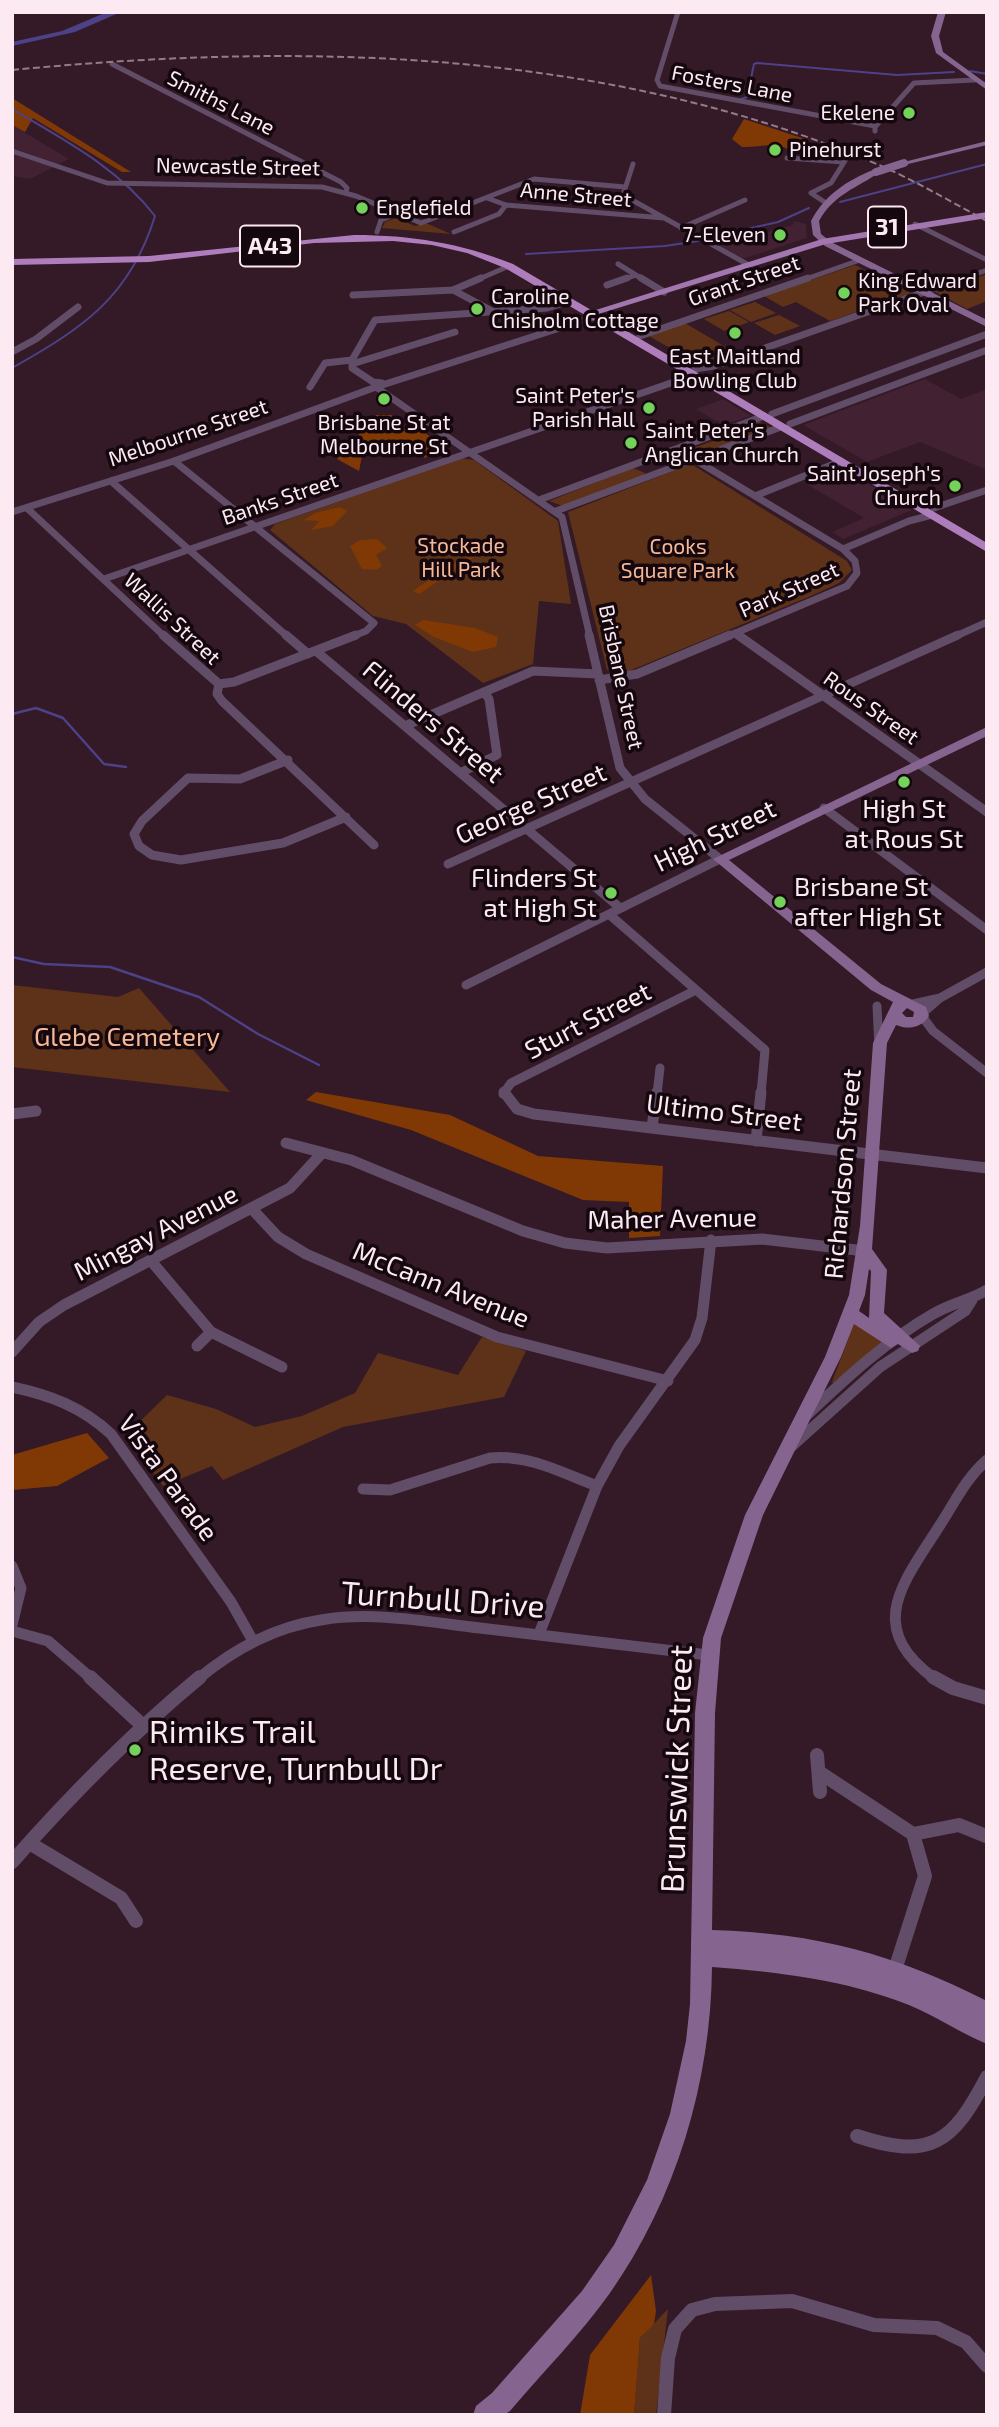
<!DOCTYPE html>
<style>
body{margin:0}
#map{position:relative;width:999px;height:2427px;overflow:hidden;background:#341927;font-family:"Exo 2",sans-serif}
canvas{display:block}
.frame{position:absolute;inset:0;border:14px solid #fde9f2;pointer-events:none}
</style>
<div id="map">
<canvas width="999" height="2427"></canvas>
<div class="frame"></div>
</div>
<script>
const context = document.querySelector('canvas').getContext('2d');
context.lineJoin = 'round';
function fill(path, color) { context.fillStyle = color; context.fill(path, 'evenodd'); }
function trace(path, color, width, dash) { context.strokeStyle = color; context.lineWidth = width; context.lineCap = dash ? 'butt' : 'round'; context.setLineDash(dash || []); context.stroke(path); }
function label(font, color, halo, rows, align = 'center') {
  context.font = font + ' "Exo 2",sans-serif'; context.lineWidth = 7; context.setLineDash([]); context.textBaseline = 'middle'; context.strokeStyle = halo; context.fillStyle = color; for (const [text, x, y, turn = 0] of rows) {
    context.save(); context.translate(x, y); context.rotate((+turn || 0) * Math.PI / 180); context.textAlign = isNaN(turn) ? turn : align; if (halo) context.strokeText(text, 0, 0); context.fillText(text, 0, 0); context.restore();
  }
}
const built = new Path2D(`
 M 12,125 L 69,159 L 30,179 L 12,176 Z
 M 794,221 L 806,224 L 807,238 L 742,259 L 709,241 L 762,233 L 793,225 Z
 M 925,379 L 961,399 L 987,389 L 987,470 L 920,442 L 867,462 L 803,425 Z
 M 723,399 L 751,416 L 723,425 L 696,409 Z
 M 840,467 L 912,510 L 843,539 L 832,532 L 864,518 L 803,482 Z`);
const green = new Path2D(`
 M 396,218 L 415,226 L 426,223 L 451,234 L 382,228 L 385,222 Z
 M 855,265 L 911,293 L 830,321 L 796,302 L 783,307 L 764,296 Z
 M 987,274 L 987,301 L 967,309 L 935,292 Z
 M 755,302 L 776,313 L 751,322 L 730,310 Z
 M 729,311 L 749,322 L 724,331 L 704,319 Z
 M 779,315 L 800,326 L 775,335 L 754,323 Z
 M 685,323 L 734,352 L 698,364 L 649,336 Z
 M 759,421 L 772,428 L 700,455 L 687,450 L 737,433 L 733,430 Z
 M 461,458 L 474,460 L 558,521 L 571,604 L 539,601 L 533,664 L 483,683 L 406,624 L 373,616 L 270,530 L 275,524 Z
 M 691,464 L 847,561 L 852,570 L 839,583 L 811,596 L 624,673 L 607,670 L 568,512 Z
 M 633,468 L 645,473 L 644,476 L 563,506 L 549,501 Z
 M 12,985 L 118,997 L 139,988 L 230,1092 L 12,1067 Z
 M 855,1321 L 884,1342 L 833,1383 L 832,1382 Z
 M 482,1337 L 526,1351 L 504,1397 L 343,1427 L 223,1480 L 212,1466 L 163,1486 L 126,1435 L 167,1395 L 216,1409 L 255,1427 L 302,1416 L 355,1393 L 378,1353 L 458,1375 Z
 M 668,2309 L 656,2415 L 634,2415 L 640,2338 Z`);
const forest = new Path2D(`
 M 12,98 L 131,172 L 122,172 L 33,118 L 25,132 L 12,125 Z
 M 744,119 L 805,139 L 807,144 L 792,152 C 778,140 758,148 742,147 L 732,139 Z
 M 376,415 L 392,415 L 393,427 L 419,429 L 443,445 L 425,458 L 400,443 L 362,456 L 359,471 L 337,459 Z
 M 340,507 L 347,511 L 333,526 L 311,530 L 320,521 L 304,520 L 315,513 Z
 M 377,539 L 387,548 L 376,555 L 382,566 L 376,570 L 362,569 L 350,546 L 360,540 Z
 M 474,557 L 419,594 L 413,591 L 462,558 Z
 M 423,620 L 475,628 L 498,637 L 496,647 L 473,652 L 434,637 L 415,625 Z
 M 316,1092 L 450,1115 L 538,1156 L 663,1166 L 660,1236 L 629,1238 L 629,1202 L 583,1200 L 411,1130 L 306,1100 Z
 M 87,1433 L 109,1458 L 57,1486 L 12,1490 L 12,1455 Z
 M 651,2275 L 656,2311 L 654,2324 L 640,2338 L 634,2415 L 580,2415 L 590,2355 Z`);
const water = new Path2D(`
 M 107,12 L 121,12 L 75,32 L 12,46 L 12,42 L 62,31 Z`);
const streamFar1 = new Path2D(`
 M 970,71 L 987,74
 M 741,99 L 747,97 L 754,64 L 757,63 L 897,75 L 954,72
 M 12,109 C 64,140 117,167 155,216 C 130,297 83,328 12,368
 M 840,202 L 987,164
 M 707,238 L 778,222 L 809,208
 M 526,254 L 665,246 L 698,241`);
const stream = new Path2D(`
 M 12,714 L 36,708 L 63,718 L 104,764 L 126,767
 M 12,957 L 44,964 L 110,967 L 199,997 L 258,1034 L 319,1065`);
const minorFar4 = new Path2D(`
 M 678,12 L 657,80 L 660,86 L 875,126
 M 112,64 L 341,182 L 347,188 L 346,192
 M 875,131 L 875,127 L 914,83 L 974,80
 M 12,151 L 107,183 L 322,187 L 356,196 L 421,223 L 534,179 L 625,187
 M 787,158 L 844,162
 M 633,164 L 623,195 L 747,264
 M 487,198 L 506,205 L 664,218
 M 826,203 L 811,193 L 831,183 L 848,156
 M 915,224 L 987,260
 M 681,228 L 745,200
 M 377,232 L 381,220 L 397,214
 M 454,232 L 499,214 L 506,205
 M 618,264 L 644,280
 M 477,280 L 509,266
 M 622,280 L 636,275
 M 803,280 L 860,260
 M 959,280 L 987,270`);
const minorFar3 = new Path2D(`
 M 641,278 L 664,292
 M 607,285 L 627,278
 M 453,290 L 494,312
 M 353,295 L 453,290 L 481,278
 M 640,336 L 808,278
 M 12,352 L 36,339 L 78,307
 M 352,360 L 352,368 L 373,382 L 382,383
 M 352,364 L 455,332
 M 695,369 L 714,366 L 964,278
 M 310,387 L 325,363 L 352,360 L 375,320 L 547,308 L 567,302
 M 376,387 L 562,517 L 590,637
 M 772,414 L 987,334
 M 790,424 L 987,350
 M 677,449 L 843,549 L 855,561 L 857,573 L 847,586 L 726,637
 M 174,461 L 374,623 L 366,631 L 351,637
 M 111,481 L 288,637
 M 755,496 L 841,461
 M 539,500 L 764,416
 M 934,508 L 987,490
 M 28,509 L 165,637
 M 556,511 L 781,427
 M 12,512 L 174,461 L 376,387 L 594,317
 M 843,549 L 909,521 L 932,515
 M 104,579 L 694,375
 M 735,633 L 740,637
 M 954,637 L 987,622`);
const minorFar2 = new Path2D(`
 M 163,635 L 219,684
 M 286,635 L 308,654
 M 738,635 L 987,812
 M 316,651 L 619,907
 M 599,680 L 637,674 L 730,635
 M 219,684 L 234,682 L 356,635
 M 219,684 L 217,694 L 222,701 L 374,845
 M 405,726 L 533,671 L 598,674
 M 288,760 L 240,779 L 188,778 L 142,821 L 134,834 L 139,846 L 152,855 L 181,860 L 283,843 L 346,817
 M 462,772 L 497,755 L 489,699 L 484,692
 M 824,808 L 987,930
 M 448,864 L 958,635
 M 610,915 L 765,1050 L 761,1094
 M 466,985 L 720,859 L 645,799 L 620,768 L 589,635
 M 913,1004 L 940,998
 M 877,1006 L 879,1048
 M 923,1013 L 940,998 L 987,972
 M 922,1016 L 933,1031 L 987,1073
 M 503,1094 L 511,1083 L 696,990
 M 657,1094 L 660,1068`);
const minorFar1 = new Path2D(`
 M 504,1092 L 517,1109 L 534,1114 L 987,1168
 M 12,1114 L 36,1111
 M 652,1127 L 657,1092
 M 756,1141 L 761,1092
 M 286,1143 L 351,1160 L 523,1231 L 565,1243 L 607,1248 L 762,1239 L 865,1251
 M 253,1210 L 278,1237 L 306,1254 L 497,1337 L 668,1381
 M 152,1262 L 211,1332 L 282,1367
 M 197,1346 L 211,1332
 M 12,1352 L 39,1322 L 64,1305 L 290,1188 L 322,1153
 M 12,1387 C 50,1395 82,1407 111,1434 L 231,1602 L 253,1641
 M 807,1415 C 846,1378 886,1341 933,1314 C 950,1304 970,1300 987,1290
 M 791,1447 L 880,1367 L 965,1311 L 972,1300
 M 363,1489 L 390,1490 L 490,1458 C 528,1454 562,1473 597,1486
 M 12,1566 L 21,1588 L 12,1625
 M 12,1631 L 48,1641 L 92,1679
 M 539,1634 L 597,1486 L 619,1446 L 695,1340 L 702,1318 L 711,1240
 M 198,1679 C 234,1649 275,1627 321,1620 C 373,1611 428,1622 480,1628 C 556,1637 632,1646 708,1655
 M 935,1679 C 863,1627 904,1582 940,1525 C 955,1502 966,1478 987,1460`);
const minor = new Path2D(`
 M 90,1677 L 142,1725
 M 933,1677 L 953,1688 L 987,1698
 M 817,1755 L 820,1792
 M 819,1772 L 913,1834
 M 31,1844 L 121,1898 L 136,1921
 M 12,1862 C 71,1795 131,1734 200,1677
 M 893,1976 L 925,1876 L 913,1834 L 959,1825 L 986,1836
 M 857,2136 C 931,2161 953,2142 987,2077
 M 664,2415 L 668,2358 L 675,2329 L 692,2310 L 715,2304 L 792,2301 L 874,2325 L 937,2328 L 966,2342 L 987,2366`);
const secondary = new Path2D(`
 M 938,12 L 946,12 L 939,36 L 943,52 L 987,84 L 987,90 L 936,53 L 931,36 Z
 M 987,141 L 987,145 L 904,165 L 900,163 Z
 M 873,170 L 880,172 C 857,188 834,194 819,221 L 821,234 L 831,242 L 987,320 L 987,327 L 825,246 L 813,235 L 811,221 C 825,195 846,181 873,170 Z
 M 987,727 L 987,736 L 729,860 L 881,984 L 926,1007 L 929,1016 C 921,1028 909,1030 896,1025 L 887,1043 L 872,1249 L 887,1270 L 884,1313 L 920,1346 L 918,1351 L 912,1353 L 898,1344 L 891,1348 L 854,1324 L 841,1357 L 763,1515 L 721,1638 L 715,1713 L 712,1930 C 817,1933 894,1954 987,2001 L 987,2044 C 960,2033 936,2016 909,2005 C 846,1980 779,1972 712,1967 C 711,2082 676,2199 610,2293 C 580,2335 543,2372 510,2411 L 504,2415 L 473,2415 L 476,2406 L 492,2393 L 582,2291 L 614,2245 L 647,2180 L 670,2114 L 686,2041 L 690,2004 L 695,1713 L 703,1638 L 745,1515 L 825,1357 L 849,1295 L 860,1226 L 873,1043 L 893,1002 L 871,990 L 713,859 ZM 907,1008 L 914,1012 L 913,1017 L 906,1017 L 902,1013 ZM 869,1269 L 871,1271 L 869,1318 L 859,1311 L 865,1295 Z`);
const primary = new Path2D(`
 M 987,212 L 987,218 L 826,244 L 592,316 L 583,314 L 822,239 Z`);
const trunk = new Path2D(`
 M 354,235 C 411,235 460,243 513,264 L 987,543 L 987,552 L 505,268 L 467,253 L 432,245 L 393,241 L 314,243 L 149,262 L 12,265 L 12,259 L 149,256 Z`);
const rail = new Path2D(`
 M 12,70 C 303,42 606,48 879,165 C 916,181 951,202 987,221`);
const secondaryBridge = new Path2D(`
 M 876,172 L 904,163`);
const markers = [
 [909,113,7,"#74d25b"],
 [775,150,7,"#74d25b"],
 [362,208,7,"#74d25b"],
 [780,235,7,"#74d25b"],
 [844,293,7,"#74d25b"],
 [477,309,7,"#74d25b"],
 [735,333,7,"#74d25b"],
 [384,399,7,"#74d25b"],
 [649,408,7,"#74d25b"],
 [631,443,7,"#74d25b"],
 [955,486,7,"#74d25b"],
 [904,782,7,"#74d25b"],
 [611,893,7,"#74d25b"],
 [780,902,7,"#74d25b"],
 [135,1750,7,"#74d25b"]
];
const farStreetnames = [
 ["Fosters Lane",732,84,11],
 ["Smiths Lane",221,103,27],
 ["Newcastle Street",238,167,1],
 ["Anne Street",576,195,5],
 ["Grant Street",744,281,-19],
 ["Melbourne Street",188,433,-19],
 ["Banks Street",280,499,-19],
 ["Park Street",789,590,-24],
 ["Wallis Street",172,619,43],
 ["Brisbane Street",621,677,78],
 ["Rous Street",871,708,35]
];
const farPoinames = [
 ["Ekelene",895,113,"right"],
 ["Pinehurst",789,150],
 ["Englefield",376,208],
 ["7-Eleven",766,235,"right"],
 ["King Edward",858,281],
 ["Park Oval",858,305],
 ["Caroline",491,297],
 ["Chisholm Cottage",491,321],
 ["East Maitland",735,357,"center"],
 ["Bowling Club",735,381,"center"],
 ["Saint Peter's",635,396,"right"],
 ["Parish Hall",635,420,"right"],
 ["Brisbane St at",384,423,"center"],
 ["Melbourne St",384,447,"center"],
 ["Saint Peter's",645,431],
 ["Anglican Church",645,455],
 ["Saint Joseph's",941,474,"right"],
 ["Church",941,498,"right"]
];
const farParknames = [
 ["Stockade",461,546],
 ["Hill Park",461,570],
 ["Cooks",678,547],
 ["Square Park",678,571]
];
const shields = [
 [887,227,38],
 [270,246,60]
];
const shieldNames = [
 ["31",887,227],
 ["A43",270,246]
];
const streetNames = [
 ["Flinders Street",433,722,40],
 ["George Street",531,804,-24],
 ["High Street",715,836,-26],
 ["Sturt Street",588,1021,-27],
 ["Ultimo Street",724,1113,7],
 ["Richardson Street",843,1174,-85],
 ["Maher Avenue",672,1219,-1],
 ["Mingay Avenue",156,1233,-27],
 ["McCann Avenue",441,1285,22],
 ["Vista Parade",168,1478,54]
];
const poiNames = [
 ["High St",904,809],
 ["at Rous St",904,839],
 ["Flinders St",597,878,"right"],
 ["at High St",597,908,"right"],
 ["Brisbane St",794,887,"left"],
 ["after High St",794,917,"left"]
];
const parkNames = [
 ["Glebe Cemetery",127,1037]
];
const nearStreetnames = [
 ["Turnbull Drive",443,1600,4],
 ["Brunswick Street",677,1769,-88]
];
const nearPoinames = [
 ["Rimiks Trail",149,1732],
 ["Reserve, Turnbull Dr",149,1769]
];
fill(built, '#422132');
fill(green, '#5e3218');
fill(forest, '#803904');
fill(water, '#4d4187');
trace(streamFar1, '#4d4187', 2);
trace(stream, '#4d4187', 2.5);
trace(minorFar4, '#624d68', 5);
trace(minorFar3, '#624d68', 7);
trace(minorFar2, '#624d68', 9);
trace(minorFar1, '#624d68', 11);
trace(minor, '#624d68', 14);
fill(secondary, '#866490');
fill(primary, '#a276ae');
fill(trunk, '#ae7ebc');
trace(rail, '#937c87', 2, [7, 3.5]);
trace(secondaryBridge, '#866490', 8);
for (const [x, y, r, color] of markers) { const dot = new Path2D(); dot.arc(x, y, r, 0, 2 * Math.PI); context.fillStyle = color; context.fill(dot); trace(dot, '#14080e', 2.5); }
label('21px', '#fde9f2', '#14080e', farStreetnames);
label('21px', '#fde9f2', '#14080e', farPoinames, 'left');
label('21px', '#f6b896', '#14080e', farParknames);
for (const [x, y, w] of shields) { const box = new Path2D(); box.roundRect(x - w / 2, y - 20.5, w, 41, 5); context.fillStyle = '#14080e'; context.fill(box); trace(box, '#fde9f2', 2); }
label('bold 24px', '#fde9f2', null, shieldNames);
label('26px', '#fde9f2', '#14080e', streetNames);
label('26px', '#fde9f2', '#14080e', poiNames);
label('26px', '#f6b896', '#14080e', parkNames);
label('32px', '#fde9f2', '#14080e', nearStreetnames);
label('32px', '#fde9f2', '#14080e', nearPoinames, 'left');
</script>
